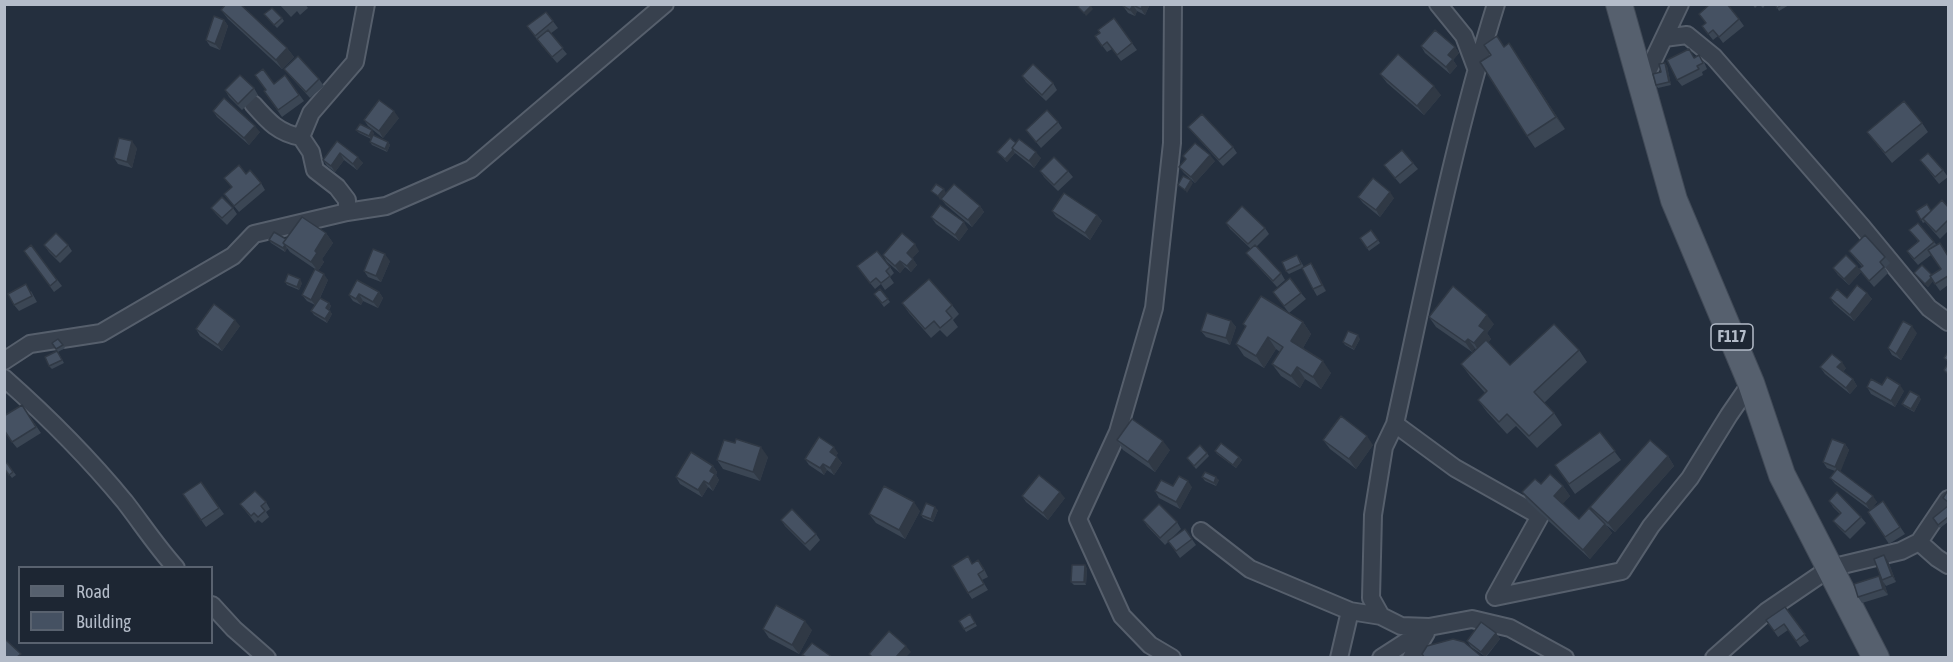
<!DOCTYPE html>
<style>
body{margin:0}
#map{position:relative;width:1953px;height:662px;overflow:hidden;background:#242f3e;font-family:"Asap Condensed",sans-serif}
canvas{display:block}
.frame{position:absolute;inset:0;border:6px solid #b4bcc9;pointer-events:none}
.legend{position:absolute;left:18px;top:566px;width:195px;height:78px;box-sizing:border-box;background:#1d2633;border:2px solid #59626f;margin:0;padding:8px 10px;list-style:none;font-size:18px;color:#b4bcc9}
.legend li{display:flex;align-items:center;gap:12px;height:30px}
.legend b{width:30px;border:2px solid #59626f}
</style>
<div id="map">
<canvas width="1953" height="662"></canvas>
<div class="frame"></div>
<ul class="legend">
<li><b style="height:8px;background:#56606e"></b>Road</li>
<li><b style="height:16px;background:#455162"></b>Building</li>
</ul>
</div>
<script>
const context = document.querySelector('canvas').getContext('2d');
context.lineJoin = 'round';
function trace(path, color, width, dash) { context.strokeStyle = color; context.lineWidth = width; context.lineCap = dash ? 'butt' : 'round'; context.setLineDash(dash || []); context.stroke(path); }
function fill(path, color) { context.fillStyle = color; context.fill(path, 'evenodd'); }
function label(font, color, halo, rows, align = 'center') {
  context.font = font + ' "Asap Condensed",sans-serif'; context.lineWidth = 4.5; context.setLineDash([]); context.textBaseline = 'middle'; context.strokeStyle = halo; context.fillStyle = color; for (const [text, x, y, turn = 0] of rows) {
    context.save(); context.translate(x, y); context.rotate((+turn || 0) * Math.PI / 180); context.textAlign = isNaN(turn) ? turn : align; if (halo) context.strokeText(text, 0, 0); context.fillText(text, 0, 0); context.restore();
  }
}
const street = new Path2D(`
 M 1438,4 L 1464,36 L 1476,68
 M 1496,4 C 1453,142 1426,283 1395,424 L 1384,447 L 1373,515 L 1371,598 L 1381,616 L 1401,626 L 1429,627 L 1472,619 L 1510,628 L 1565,658
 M 1664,38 L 1687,35 L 1714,57 L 1863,228 L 1929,308 L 1948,322
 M 1641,86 L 1680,4
 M 253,104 C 268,121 278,133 301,137 L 311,152 L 315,170 L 337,187 L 347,200 L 347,212
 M 301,137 L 311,113 L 355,62 L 366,4
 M 4,361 L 30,344 L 101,333 L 233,256 L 254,234 L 347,212 L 386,206 L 471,169 L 665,4
 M 4,378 C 47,416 88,457 125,502 C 142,524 157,547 176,568
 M 1395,424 L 1455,468 L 1540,516 L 1495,597 L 1622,571 L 1651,526 L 1690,478 L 1729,415 L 1751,383
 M 1201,531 L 1250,569 L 1350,611 L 1381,616
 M 1919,542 L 1948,499
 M 212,605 L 234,629 L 267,658
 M 1172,658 L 1150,645 L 1122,616 L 1078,519 L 1118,432 L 1154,308 L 1172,143 L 1173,4
 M 1339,658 L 1350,611
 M 1381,658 L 1429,627
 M 1411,658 L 1426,633
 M 1714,658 L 1767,611 L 1830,568 L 1901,551 L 1919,542 L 1937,558 L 1948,565`);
const primary = new Path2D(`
 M 1619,4 L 1674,200 L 1751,383 L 1782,475 L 1876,658`);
const wall = new Path2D(`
 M 279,4 L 305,4 L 308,8 L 300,15 L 297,11 L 291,17 Z
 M 1124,4 L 1150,4 L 1145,15 L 1137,11 L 1135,16 L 1128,13 L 1123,6 Z
 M 1752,4 L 1759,4 L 1755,8 Z
 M 1759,4 L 1766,4 L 1763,8 Z
 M 1775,4 L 1788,4 L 1789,5 L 1779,11 Z
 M 221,10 L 287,48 L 294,57 L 282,69 L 228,19 Z
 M 546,12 L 558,28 L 550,34 L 567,54 L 557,63 L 542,46 L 527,26 Z
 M 264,14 L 282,18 L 284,21 L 277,28 Z
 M 1699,14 L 1739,19 L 1744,26 L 1723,43 L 1718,36 L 1713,40 L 1702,26 L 1706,23 Z
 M 1114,18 L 1137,50 L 1121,61 L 1112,49 L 1107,52 L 1095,36 L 1100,33 Z
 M 224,20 L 228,26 L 220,50 L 210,46 L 206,40 Z
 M 1509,43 L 1565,129 L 1535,148 L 1527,136 L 1504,47 Z
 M 1421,46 L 1455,47 L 1459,53 L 1453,60 L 1457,66 L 1450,74 L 1425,53 Z
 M 1695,58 L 1704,62 L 1707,69 L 1702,72 L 1703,75 L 1682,86 L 1677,80 Z
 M 1665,63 L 1667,66 L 1671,85 L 1658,88 L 1656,85 Z
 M 284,69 L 319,79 L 324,86 L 310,98 L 289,75 Z
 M 1380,74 L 1441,95 L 1424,115 L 1387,83 Z
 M 285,75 L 304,101 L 282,117 L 264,91 Z
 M 1022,76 L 1053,83 L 1057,90 L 1046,101 L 1026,82 Z
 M 254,88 L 258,95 L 242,110 L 229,97 L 225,90 Z
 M 213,111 L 260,132 L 249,145 L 217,117 Z
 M 399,118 L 383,138 L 368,126 L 364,120 Z
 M 1058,122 L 1062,128 L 1041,148 L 1026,130 Z
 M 1922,123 L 1928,132 L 1892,163 L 1874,141 L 1867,132 Z
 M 1188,127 L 1233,147 L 1237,153 L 1223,166 L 1193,133 Z
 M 356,130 L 374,133 L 373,135 L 388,142 L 390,145 L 387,152 L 372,145 L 370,142 L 371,139 L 359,133 Z
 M 337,141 L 363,163 L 357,170 L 344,160 L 335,172 L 327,166 L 323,160 Z
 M 1016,143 L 1041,158 L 1034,168 L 1015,153 L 1007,162 L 997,152 Z
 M 137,148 L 132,168 L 118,164 L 114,158 Z
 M 1183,156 L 1215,161 L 1195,183 L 1184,173 L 1179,167 L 1186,160 Z
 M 1920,160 L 1943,170 L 1948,177 L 1939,184 Z
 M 1413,163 L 1418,169 L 1400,184 L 1384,165 Z
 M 1040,171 L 1068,171 L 1073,177 L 1058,191 L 1044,177 Z
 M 246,174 L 261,183 L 265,190 L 239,212 L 224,194 L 232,188 L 224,178 Z
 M 1358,197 L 1394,198 L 1380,217 L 1363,203 Z
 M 941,199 L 980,206 L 984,212 L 972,227 L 946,205 Z
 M 1948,207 L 1948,231 L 1940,239 L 1925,222 L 1923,223 L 1916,211 L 1931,211 Z
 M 211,208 L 233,208 L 237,214 L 227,225 L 216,214 Z
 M 1052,211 L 1097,215 L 1102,221 L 1090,240 L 1056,217 Z
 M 931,217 L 968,229 L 959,241 L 936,224 Z
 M 1226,223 L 1265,228 L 1269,234 L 1256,247 L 1281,273 L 1285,280 L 1277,287 L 1251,259 L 1246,253 L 1251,249 L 1230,229 Z
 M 1371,230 L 1380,243 L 1369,251 L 1360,238 Z
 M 1909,230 L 1934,242 L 1948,256 L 1948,285 L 1940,291 L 1933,281 L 1928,287 L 1914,273 L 1932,275 L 1941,269 L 1931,255 L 1918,265 L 1911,257 L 1907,251 L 1918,241 Z
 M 326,233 L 333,243 L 322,259 L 324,262 L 318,271 L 328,280 L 320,298 L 329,303 L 331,306 L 329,310 L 332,314 L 327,323 L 314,315 L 311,311 L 315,305 L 307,301 L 302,295 L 315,269 L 290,252 L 287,248 L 285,252 L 271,243 L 269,240 L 286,239 Z
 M 31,245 L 62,286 L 54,292 L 24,251 Z
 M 44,245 L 68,245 L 72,251 L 60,263 L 49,252 Z
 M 919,251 L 912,258 L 917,265 L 911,272 L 905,267 L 900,273 L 887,262 L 883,255 Z
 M 1849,251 L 1885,257 L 1890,263 L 1885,268 L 1888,273 L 1874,287 L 1861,272 L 1849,285 L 1838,275 L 1833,268 L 1857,266 L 1859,269 L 1862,267 Z
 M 1299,258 L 1304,267 L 1315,269 L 1326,291 L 1317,296 L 1313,289 L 1302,268 L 1289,274 L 1286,271 Z
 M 390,261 L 381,282 L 368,277 L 364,271 Z
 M 890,267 L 894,273 L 890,277 L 894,283 L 885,290 L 881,284 L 875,289 L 861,272 Z
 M 285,282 L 302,283 L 299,290 L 287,285 Z
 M 880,289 L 890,302 L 884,307 L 874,294 Z
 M 31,291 L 37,302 L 19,311 L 14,305 Z
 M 379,292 L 383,298 L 378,308 L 363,301 L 361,305 L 353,301 L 349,295 Z
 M 1273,292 L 1301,293 L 1306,299 L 1289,313 Z
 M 1867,293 L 1872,299 L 1854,321 L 1834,304 L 1830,298 L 1847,298 Z
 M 902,303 L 952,305 L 959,314 L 953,320 L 958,327 L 947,337 L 940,330 L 931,338 L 909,313 Z
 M 1429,317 L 1494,324 L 1487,333 L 1491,339 L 1488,343 L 1510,365 L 1579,350 L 1587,362 L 1544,403 L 1554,413 L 1562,425 L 1537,448 L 1516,426 L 1507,434 L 1487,412 L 1478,400 L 1485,393 L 1470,376 L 1461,364 L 1476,350 L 1475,348 L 1472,352 L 1436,327 Z
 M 1231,321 L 1236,327 L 1230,345 L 1206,337 L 1201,331 Z
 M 1303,322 L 1311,334 L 1303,348 L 1331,373 L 1321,389 L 1305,379 L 1300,388 L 1281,376 L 1272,364 L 1280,352 L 1276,349 L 1264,368 L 1244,356 L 1236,344 L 1246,328 L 1243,324 Z
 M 240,326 L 222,351 L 200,336 L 196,329 Z
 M 1917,333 L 1901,360 L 1892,355 L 1888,348 Z
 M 58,339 L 65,348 L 58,352 L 64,363 L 52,369 L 49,366 L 57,351 L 52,343 Z
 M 1360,339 L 1354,350 L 1345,345 L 1343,342 Z
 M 1820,367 L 1846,368 L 1843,372 L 1853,379 L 1857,386 L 1850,394 L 1825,374 Z
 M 1882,385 L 1904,391 L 1895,407 L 1871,394 L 1867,387 Z
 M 1921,399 L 1914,412 L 1905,407 L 1902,404 Z
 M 22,405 L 41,433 L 17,448 L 12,442 Z
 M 1600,432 L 1621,460 L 1575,494 L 1555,465 Z
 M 1117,440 L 1170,450 L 1155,472 L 1123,450 Z
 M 1323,440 L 1373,445 L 1356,469 L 1330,449 Z
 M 1845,444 L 1849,450 L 1840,471 L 1877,502 L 1872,508 L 1883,501 L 1905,534 L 1889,544 L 1868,512 L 1870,510 L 1835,484 L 1830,478 L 1835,471 L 1827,468 L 1823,462 Z
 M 1215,451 L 1239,457 L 1242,460 L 1236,468 L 1217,454 Z
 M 838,453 L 836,456 L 842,463 L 834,475 L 827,470 L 824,475 L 809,465 L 805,459 Z
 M 1207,453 L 1209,456 L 1196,469 L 1187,458 Z
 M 1668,456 L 1674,466 L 1615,532 L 1606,525 L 1612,533 L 1590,559 L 1528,502 L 1522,492 L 1541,484 L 1563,486 L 1570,496 L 1562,504 L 1579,519 L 1594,513 L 1590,507 Z
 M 768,457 L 760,481 L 723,469 L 717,460 Z
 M 7,463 L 16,475 L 12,478 L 4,468 Z
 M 713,466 L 717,472 L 716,475 L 719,480 L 713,491 L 708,487 L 702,497 L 680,484 L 676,477 Z
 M 1202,477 L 1219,480 L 1216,486 L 1205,481 Z
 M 201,482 L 224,514 L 206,527 L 183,494 Z
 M 1173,486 L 1192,487 L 1180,509 L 1159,498 L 1155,491 Z
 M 1022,496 L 1065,498 L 1048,520 L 1026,502 Z
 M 1829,501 L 1861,517 L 1866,523 L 1850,539 L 1838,527 L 1833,521 L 1840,514 L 1833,507 Z
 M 266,502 L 270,509 L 266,512 L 269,517 L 262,523 L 258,520 L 255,523 L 240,504 Z
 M 1948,506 L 1948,522 L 1940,528 L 1933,518 Z
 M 938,510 L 933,522 L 923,518 L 921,515 Z
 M 920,511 L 905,539 L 876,523 L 869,514 Z
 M 781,520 L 816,534 L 820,540 L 810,551 L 785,526 Z
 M 1143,520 L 1177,522 L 1181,529 L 1165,545 L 1147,526 Z
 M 1185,529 L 1196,545 L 1180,558 L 1168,541 Z
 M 1884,555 L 1888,561 L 1896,582 L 1886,586 L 1884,583 L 1888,595 L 1862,603 L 1858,597 L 1879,576 L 1882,580 Z
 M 973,563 L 983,567 L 988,577 L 982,580 L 988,590 L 972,599 L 968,593 Z
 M 1085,565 L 1087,569 L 1086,585 L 1074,585 L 1071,582 Z
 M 1785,607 L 1809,641 L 1800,647 L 1788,630 L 1778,637 L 1766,620 Z
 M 970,614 L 977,626 L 966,632 L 959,621 Z
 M 763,629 L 812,630 L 799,654 L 769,638 Z
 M 1496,633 L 1500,639 L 1486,657 L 1471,647 L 1467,641 Z`);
const shadedWall = new Path2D(`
 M 1143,4 L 1150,4 L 1145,15 L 1141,9 Z
 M 1133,5 L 1137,11 L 1135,16 L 1130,10 Z
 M 1091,6 L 1093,9 L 1086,16 L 1084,13 Z
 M 224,20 L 228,26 L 220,50 L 215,44 Z
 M 1509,43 L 1518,56 L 1565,129 L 1556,117 Z
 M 1455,47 L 1459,53 L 1453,60 L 1457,66 L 1450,74 L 1446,67 L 1448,55 Z
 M 287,48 L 294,57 L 282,69 L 276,60 Z
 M 1665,63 L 1667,66 L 1671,85 L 1669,82 Z
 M 1434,86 L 1441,95 L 1424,115 L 1417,106 Z
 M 394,111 L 399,118 L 383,138 L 379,131 Z
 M 255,126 L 260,132 L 249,145 L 244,138 Z
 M 372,130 L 374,133 L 371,139 L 369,136 Z
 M 132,141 L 137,148 L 132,168 L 127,162 Z
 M 388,142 L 390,145 L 387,152 L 385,149 Z
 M 1013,150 L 1015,153 L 1007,162 L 1005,159 Z
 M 1036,152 L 1041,158 L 1034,168 L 1029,161 Z
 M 340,153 L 344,160 L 335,172 L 331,166 Z
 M 1210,155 L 1215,161 L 1195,183 L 1191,177 Z
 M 358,157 L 363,163 L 357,170 L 353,164 Z
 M 1191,180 L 1193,183 L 1187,193 L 1185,190 Z
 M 944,189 L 946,193 L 940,200 L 938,196 Z
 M 1390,192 L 1394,198 L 1380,217 L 1376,210 Z
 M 980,206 L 984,212 L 972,227 L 968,220 Z
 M 1097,215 L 1102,221 L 1090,240 L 1085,233 Z
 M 964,222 L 968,229 L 959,241 L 955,235 Z
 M 326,233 L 333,243 L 322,259 L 324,262 L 318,271 L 311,262 L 315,251 Z
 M 915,244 L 919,251 L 911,260 L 907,253 Z
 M 285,245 L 287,248 L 285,252 L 283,248 Z
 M 385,254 L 390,261 L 381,282 L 376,276 Z
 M 913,259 L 917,265 L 911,272 L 907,266 Z
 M 900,261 L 905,267 L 900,273 L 895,266 Z
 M 1311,263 L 1315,269 L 1326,291 L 1322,285 Z
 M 1857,266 L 1861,272 L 1859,269 L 1861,272 L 1849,285 L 1844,279 Z
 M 324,274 L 328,280 L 316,306 L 311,300 Z
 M 1933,276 L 1935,279 L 1928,287 L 1925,284 Z
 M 300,279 L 302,283 L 299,290 L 297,287 Z
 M 379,292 L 383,298 L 378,308 L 373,302 Z
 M 1867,293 L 1872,299 L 1854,321 L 1850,315 Z
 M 359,294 L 363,301 L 361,305 L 356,299 Z
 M 329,303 L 331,306 L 328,311 L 326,308 Z
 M 330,311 L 332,314 L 327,323 L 325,319 Z
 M 1487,315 L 1494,324 L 1487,333 L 1491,339 L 1480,353 L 1474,343 L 1479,326 Z
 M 235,320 L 240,326 L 222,351 L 218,345 Z
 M 1231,321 L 1236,327 L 1230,345 L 1226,338 Z
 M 1303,322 L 1311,334 L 1300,353 L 1291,341 Z
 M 1912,326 L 1917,333 L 1901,360 L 1896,354 Z
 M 1358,335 L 1360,339 L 1354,350 L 1352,347 Z
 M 1268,337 L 1276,349 L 1264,368 L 1256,356 Z
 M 1468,339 L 1475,348 L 1472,352 L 1465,342 Z
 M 1323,361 L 1331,373 L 1321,389 L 1313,377 Z
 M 1842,362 L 1846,368 L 1842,373 L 1837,367 Z
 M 1297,367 L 1305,379 L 1300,388 L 1291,376 Z
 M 1853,379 L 1857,386 L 1850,394 L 1846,388 Z
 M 1900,385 L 1904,391 L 1895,407 L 1891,401 Z
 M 1919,396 L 1921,399 L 1914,412 L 1911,409 Z
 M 1367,436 L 1373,445 L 1356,469 L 1349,459 Z
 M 1163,441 L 1170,450 L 1155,472 L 1148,462 Z
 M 1845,444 L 1849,450 L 1840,473 L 1835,467 Z
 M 761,447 L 768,457 L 760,481 L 753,472 Z
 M 834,447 L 838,453 L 834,459 L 830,452 Z
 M 1668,456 L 1674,466 L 1615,532 L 1608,523 Z
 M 837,457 L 842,463 L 834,475 L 830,468 Z
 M 1239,457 L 1242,460 L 1236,468 L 1233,465 Z
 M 823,464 L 827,470 L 824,475 L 820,468 Z
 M 713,466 L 717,472 L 716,475 L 719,480 L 713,491 L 709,484 L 710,471 Z
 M 1216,477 L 1219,480 L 1216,486 L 1214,483 Z
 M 704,481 L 708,487 L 702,497 L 698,490 Z
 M 1188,481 L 1192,487 L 1180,509 L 1176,502 Z
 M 1563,486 L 1570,496 L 1561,506 L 1554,496 Z
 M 1060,492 L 1065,498 L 1048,520 L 1043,513 Z
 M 1873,496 L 1877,502 L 1870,511 L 1866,504 Z
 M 914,502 L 920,511 L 905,539 L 899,530 Z
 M 935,507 L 938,510 L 933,522 L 931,519 Z
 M 1605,524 L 1612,533 L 1590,559 L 1583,550 Z
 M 1884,555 L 1888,561 L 1896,582 L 1892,576 Z
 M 1085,565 L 1087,569 L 1086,585 L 1084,582 Z
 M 1879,576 L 1884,583 L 1888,595 L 1883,589 Z
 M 805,621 L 812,630 L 799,654 L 792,645 Z
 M 1496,633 L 1500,639 L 1485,657 L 1481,652 Z
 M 906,646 L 911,652 L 906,657 L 896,657 Z`);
const building = new Path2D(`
 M 226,4 L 240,4 L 287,48 L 276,60 L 221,10 Z
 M 1080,4 L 1090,4 L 1091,6 L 1084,13 L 1078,7 Z
 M 1124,4 L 1143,4 L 1141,9 L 1133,5 L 1130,10 L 1123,6 Z
 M 1710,4 L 1727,4 L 1739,19 L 1719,37 L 1713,30 L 1708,34 L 1702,26 L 1706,23 L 1699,14 Z
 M 1775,4 L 1783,4 L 1777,8 Z
 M 272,8 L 282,18 L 274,25 L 264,14 Z
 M 546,12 L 553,21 L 535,36 L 527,26 Z
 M 214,16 L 224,20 L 215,44 L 206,40 Z
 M 1114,18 L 1132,43 L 1117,55 L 1107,42 L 1102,46 L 1095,36 L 1100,33 L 1098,30 Z
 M 548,30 L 563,48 L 552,57 L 537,39 Z
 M 1435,30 L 1455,47 L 1448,55 L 1453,59 L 1446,67 L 1421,46 Z
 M 1497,36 L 1504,47 L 1509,43 L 1556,117 L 1527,136 L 1480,62 L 1491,55 L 1484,45 Z
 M 1689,49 L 1694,58 L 1699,55 L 1703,63 L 1697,66 L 1699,69 L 1677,80 L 1667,60 Z
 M 1398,54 L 1434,86 L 1417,106 L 1380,74 Z
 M 298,56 L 319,79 L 306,92 L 284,69 Z
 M 1665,63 L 1669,82 L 1656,85 L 1653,74 L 1661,72 L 1659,64 Z
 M 1033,64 L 1053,83 L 1042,95 L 1022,76 Z
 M 263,69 L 274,84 L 285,75 L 299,95 L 278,110 L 264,91 L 266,90 L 255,75 Z
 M 240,75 L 254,88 L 238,104 L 225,90 Z
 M 224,98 L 255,126 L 244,138 L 213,111 Z
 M 379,100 L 394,111 L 379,131 L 364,120 Z
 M 1904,101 L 1922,123 L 1885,153 L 1867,132 Z
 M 1047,110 L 1058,122 L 1036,142 L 1026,130 Z
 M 1202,114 L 1233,147 L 1219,160 L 1188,127 Z
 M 360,124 L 372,130 L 369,136 L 356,130 Z
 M 373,135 L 388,142 L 385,149 L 370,142 Z
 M 119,138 L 132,141 L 127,162 L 114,158 Z
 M 1010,138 L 1016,143 L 1012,148 L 1013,150 L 1005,159 L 997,152 Z
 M 1019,139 L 1036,152 L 1029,161 L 1012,148 Z
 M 337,141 L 358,157 L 353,164 L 340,153 L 331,166 L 323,160 Z
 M 1195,143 L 1210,155 L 1191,177 L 1179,167 L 1186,159 L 1183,156 Z
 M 1402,150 L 1413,163 L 1395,178 L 1384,165 Z
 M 1928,153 L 1943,170 L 1935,177 L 1920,160 Z
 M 1054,157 L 1068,171 L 1054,185 L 1040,171 Z
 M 239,165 L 246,174 L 250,170 L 261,183 L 234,206 L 224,194 L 232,187 L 224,178 Z
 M 1183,176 L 1191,180 L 1185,190 L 1178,185 Z
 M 1373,178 L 1390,192 L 1376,210 L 1358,197 Z
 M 936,184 L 944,189 L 938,196 L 931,191 Z
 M 954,184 L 980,206 L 968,220 L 941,199 Z
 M 1064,193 L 1097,215 L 1085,233 L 1052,211 Z
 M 222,197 L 233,208 L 222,218 L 211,208 Z
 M 1942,200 L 1948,207 L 1948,220 L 1936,232 L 1923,219 Z
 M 1927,204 L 1931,211 L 1921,220 L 1916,211 Z
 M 940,205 L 964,222 L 955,235 L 931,217 Z
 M 1242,206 L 1265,228 L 1248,244 L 1226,223 Z
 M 302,217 L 326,233 L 315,251 L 317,253 L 311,262 L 283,243 Z
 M 1918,223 L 1934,242 L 1914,259 L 1907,251 L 1919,241 L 1909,230 Z
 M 1371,230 L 1378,240 L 1367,248 L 1360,238 Z
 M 274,232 L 286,239 L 283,243 L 285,245 L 283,248 L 269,240 Z
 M 56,233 L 68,245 L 56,257 L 44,245 Z
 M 902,233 L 915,244 L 907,253 L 913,259 L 907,266 L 900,261 L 895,266 L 883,255 Z
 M 1865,235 L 1885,257 L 1880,262 L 1884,267 L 1869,281 L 1859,269 L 1863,266 L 1849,251 Z
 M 1940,243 L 1948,256 L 1948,276 L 1935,284 L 1930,276 L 1941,269 L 1928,250 Z
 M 31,245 L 57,280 L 50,286 L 24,251 Z
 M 1255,245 L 1281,273 L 1273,281 L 1246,253 Z
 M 373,249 L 385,254 L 376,276 L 364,271 Z
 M 877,251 L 890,267 L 886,271 L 890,276 L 881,283 L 876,278 L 870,283 L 857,266 Z
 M 1297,255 L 1301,264 L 1286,271 L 1282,262 Z
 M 1846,255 L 1857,266 L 1844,279 L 1833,268 Z
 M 1311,263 L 1322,285 L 1313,289 L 1302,268 Z
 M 1922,265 L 1932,275 L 1930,276 L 1931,278 L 1925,284 L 1914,273 Z
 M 315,269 L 324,274 L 311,300 L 302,295 Z
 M 288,274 L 300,279 L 297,287 L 285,282 Z
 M 1290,278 L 1301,293 L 1284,306 L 1273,292 Z
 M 929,279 L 952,305 L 946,311 L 952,318 L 940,328 L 934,321 L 925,329 L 902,303 Z
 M 357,280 L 379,292 L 373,302 L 359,294 L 356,299 L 349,295 Z
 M 26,284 L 32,296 L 14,305 L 8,294 Z
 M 1857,285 L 1867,293 L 1850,315 L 1830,298 L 1837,289 L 1847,298 Z
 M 1453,286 L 1487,315 L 1479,326 L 1485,330 L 1474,343 L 1468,339 L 1465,342 L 1429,317 Z
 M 880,289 L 888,299 L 882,303 L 874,294 Z
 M 1261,296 L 1303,322 L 1291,341 L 1323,361 L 1313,377 L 1297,367 L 1291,376 L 1272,364 L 1283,347 L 1268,337 L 1256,356 L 1236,344 L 1246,326 L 1243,324 Z
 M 320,298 L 329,303 L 326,308 L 330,311 L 325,319 L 311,311 Z
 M 214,304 L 235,320 L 218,345 L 196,329 Z
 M 1207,313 L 1231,321 L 1226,338 L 1201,331 Z
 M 1903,321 L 1912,326 L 1896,354 L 1888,348 Z
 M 1554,324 L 1579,350 L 1534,392 L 1554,413 L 1529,436 L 1507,414 L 1499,422 L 1478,400 L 1487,391 L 1461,364 L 1486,340 L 1510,365 Z
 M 1348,331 L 1358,335 L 1352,347 L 1343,342 Z
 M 58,339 L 63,345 L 56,349 L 52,343 Z
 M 57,351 L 62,360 L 49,366 L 45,357 Z
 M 1948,352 L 1948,361 L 1944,358 Z
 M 1832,354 L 1842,362 L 1837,367 L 1853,379 L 1846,388 L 1820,367 Z
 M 1948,364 L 1948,374 L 1944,370 Z
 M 1887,377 L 1900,385 L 1891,401 L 1867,387 L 1871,379 L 1882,385 Z
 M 1910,391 L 1919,396 L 1911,409 L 1902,404 Z
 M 22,405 L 36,427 L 12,442 L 4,430 L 4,416 Z
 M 1341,416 L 1367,436 L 1349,459 L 1323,440 Z
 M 1132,419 L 1163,441 L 1148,462 L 1117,440 Z
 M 1600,432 L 1615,451 L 1569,484 L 1555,465 Z
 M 819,437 L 834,447 L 830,452 L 837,457 L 830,468 L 823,464 L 820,468 L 805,459 Z
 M 736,439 L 761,447 L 753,472 L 717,460 L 724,440 L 735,443 Z
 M 1832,439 L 1845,444 L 1835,467 L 1823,462 Z
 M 1650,440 L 1668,456 L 1608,523 L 1590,507 Z
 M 1221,443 L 1239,457 L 1233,465 L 1215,451 Z
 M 1200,445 L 1207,453 L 1194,466 L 1187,458 Z
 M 691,452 L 713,466 L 710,471 L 715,474 L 709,484 L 704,481 L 698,490 L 676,477 Z
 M 7,463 L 13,472 L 9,475 L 4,468 L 4,465 Z
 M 1837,469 L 1873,496 L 1866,504 L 1830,478 Z
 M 1205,472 L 1216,477 L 1214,483 L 1202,477 Z
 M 1550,474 L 1563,486 L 1554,496 L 1579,519 L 1589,508 L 1605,524 L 1583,550 L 1522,492 L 1535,479 L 1541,484 Z
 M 1039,475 L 1060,492 L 1043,513 L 1022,496 Z
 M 1179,476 L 1188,481 L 1176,502 L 1155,491 L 1161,480 L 1173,486 Z
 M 201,482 L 219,508 L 201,520 L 183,494 Z
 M 884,486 L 914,502 L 899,530 L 869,514 Z
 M 1948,490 L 1948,502 L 1943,498 Z
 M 255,491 L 266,502 L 261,506 L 265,511 L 258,517 L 254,513 L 251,516 L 240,504 Z
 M 1837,492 L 1861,517 L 1845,532 L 1833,521 L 1841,513 L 1829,501 Z
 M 1883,501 L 1900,527 L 1885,537 L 1868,512 Z
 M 926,503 L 935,507 L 931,519 L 921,515 Z
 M 1159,504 L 1177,522 L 1160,538 L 1143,520 Z
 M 1948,506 L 1948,517 L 1938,525 L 1933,518 Z
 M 792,509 L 816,534 L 805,544 L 781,520 Z
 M 1185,529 L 1192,539 L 1176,551 L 1168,541 Z
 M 1884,555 L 1892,576 L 1882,580 L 1874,559 Z
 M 968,556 L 972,564 L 978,560 L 984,570 L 978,574 L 984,584 L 968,593 L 952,566 Z
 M 1072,565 L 1085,565 L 1084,582 L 1071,582 Z
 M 1879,576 L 1883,589 L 1858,597 L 1854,584 Z
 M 776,605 L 805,621 L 792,645 L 763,629 Z
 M 1785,607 L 1805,634 L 1796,641 L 1784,624 L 1774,631 L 1766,620 Z
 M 970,614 L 975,623 L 964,629 L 959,621 Z
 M 1481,622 L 1496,633 L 1481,652 L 1467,641 Z
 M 889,631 L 906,646 L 896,657 L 872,657 L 869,654 Z
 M 1453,639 L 1464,642 L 1482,657 L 1424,657 L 1422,654 L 1427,646 Z
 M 6,640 L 21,654 L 17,657 L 4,657 L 4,642 Z
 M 812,643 L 832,657 L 806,657 L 802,655 Z`);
const shields = [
 [1732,337,42]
];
const shieldNames = [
 ["F117",1732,337]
];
trace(street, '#565f6c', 20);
trace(primary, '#414a57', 28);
trace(street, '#38414e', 16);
trace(primary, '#56606e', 26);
fill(wall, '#3b4654');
fill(shadedWall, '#303945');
fill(building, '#455162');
trace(building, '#303945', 1.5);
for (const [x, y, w] of shields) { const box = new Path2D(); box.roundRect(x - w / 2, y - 13, w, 26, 4.5); context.fillStyle = '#1d2633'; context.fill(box); trace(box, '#b4bcc9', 1.5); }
label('bold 16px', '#b4bcc9', null, shieldNames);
</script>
